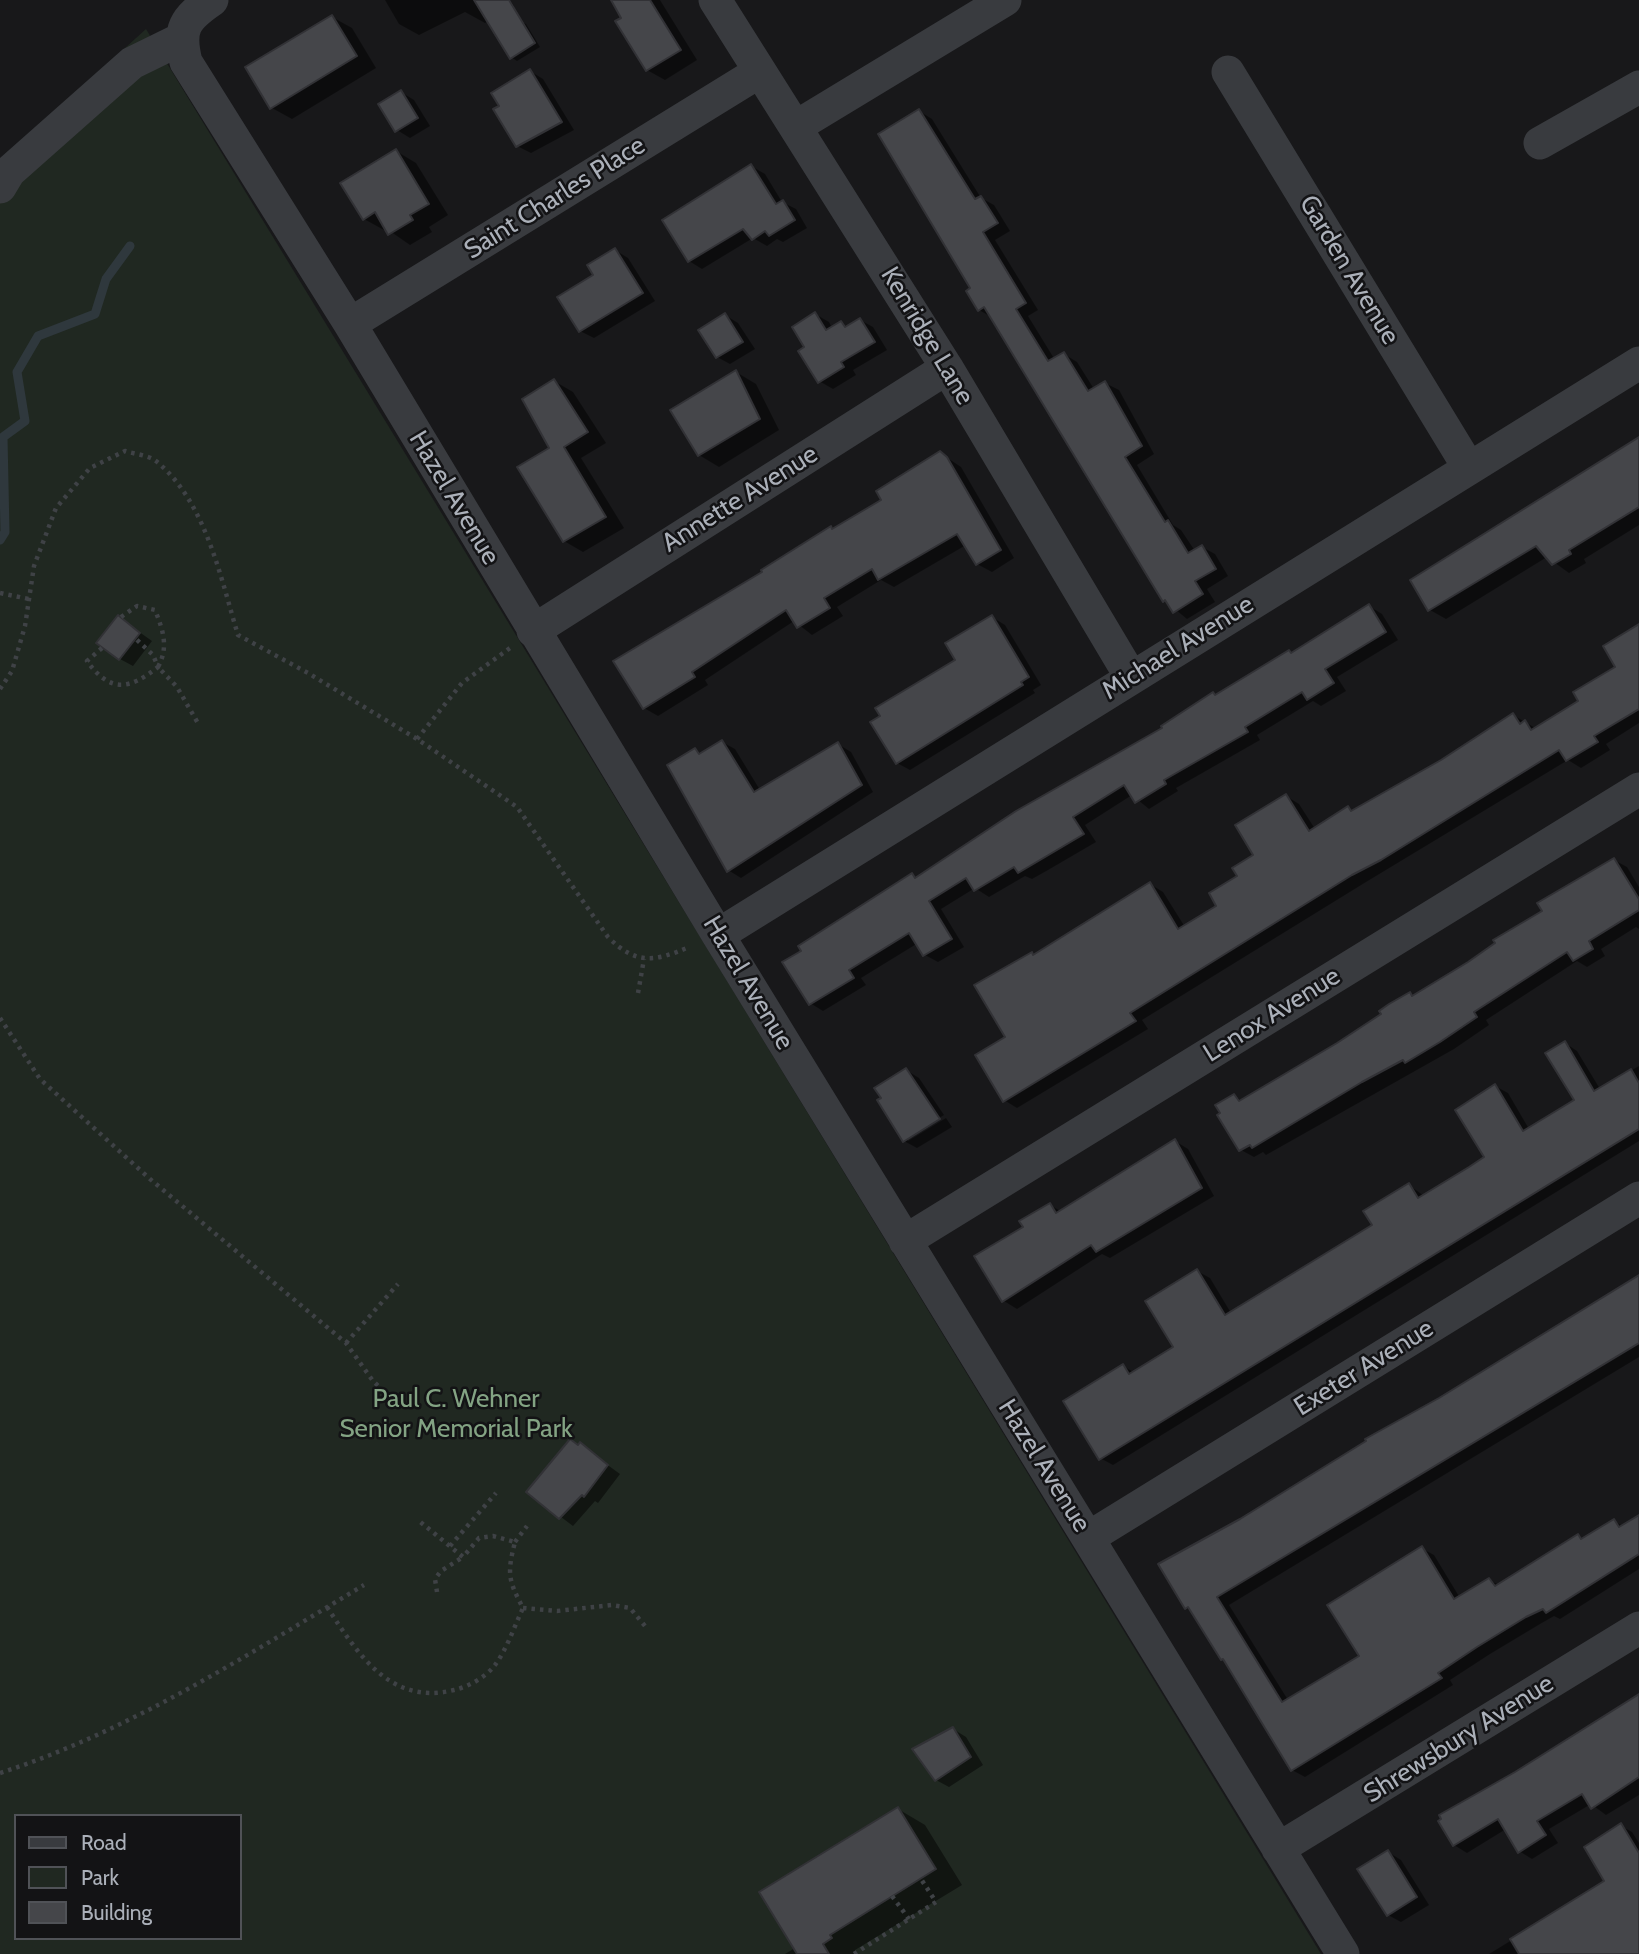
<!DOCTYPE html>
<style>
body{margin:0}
#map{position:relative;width:1639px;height:1954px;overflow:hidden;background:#18181a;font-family:Cabin,sans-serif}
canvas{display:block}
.legend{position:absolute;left:14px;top:1814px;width:228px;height:126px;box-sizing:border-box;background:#131315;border:2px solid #505257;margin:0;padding:9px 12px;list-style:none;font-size:21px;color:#abb0b9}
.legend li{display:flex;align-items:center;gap:14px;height:35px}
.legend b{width:35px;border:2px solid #505257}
</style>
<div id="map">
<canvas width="1639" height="1954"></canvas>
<ul class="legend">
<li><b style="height:9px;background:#393b3f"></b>Road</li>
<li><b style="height:19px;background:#202821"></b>Park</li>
<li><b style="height:19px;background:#45464a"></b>Building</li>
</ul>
</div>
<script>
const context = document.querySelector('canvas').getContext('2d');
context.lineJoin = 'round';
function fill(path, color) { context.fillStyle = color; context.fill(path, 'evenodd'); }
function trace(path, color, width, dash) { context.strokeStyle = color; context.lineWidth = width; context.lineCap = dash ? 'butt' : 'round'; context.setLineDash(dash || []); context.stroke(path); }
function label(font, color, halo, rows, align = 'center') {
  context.font = font + ' Cabin,sans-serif'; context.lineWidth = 5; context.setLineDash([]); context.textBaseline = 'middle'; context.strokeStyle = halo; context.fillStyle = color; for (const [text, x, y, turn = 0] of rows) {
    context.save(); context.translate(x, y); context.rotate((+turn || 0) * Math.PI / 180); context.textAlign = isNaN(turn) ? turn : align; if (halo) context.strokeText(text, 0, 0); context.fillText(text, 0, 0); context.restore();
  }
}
const green = new Path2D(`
 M 146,29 L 1321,1954 L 0,1954 L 0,167 L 10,152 ZM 16,1816 L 240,1816 L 240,1938 L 16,1938 Z`);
const shadow = new Path2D(`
 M 385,0 L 510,0 L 514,6 L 485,23 L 465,12 L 419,35 L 399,24 Z
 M 613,0 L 660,0 L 697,60 L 665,80 L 647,70 Z
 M 332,17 L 352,28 L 376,68 L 292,119 L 272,108 Z
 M 520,21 L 526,24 L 540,47 L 517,61 L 511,57 Z
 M 530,71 L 543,79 L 574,130 L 531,153 L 517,146 Z
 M 401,92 L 414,100 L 430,126 L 410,138 L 397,130 Z
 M 919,111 L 932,119 L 981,198 L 994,205 L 1010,231 L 995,240 L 1038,310 L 1028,316 L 1055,360 L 1064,354 L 1077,362 L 1094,389 L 1105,383 L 1119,390 L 1154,454 L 1137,465 L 1173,525 L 1181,530 L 1195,551 L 1202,547 L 1215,554 L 1228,576 L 1207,589 L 1215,602 L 1187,619 L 1164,600 L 993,318 L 979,310 Z
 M 396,151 L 416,163 L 448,215 L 429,227 L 432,232 L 410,245 L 387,229 L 384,230 L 364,219 Z
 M 751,166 L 765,174 L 782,202 L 796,209 L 807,228 L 783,242 L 777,239 L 767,246 L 753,238 L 702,269 L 689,261 Z
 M 615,250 L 628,258 L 655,301 L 594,338 L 580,331 L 596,275 Z
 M 815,314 L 829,322 L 832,328 L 841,323 L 848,327 L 860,320 L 873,327 L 887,350 L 853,370 L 856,375 L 833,389 L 819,381 L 806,348 Z
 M 725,315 L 738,323 L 755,349 L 730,364 L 717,357 Z
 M 736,372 L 756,384 L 779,430 L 719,467 L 699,455 Z
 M 554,381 L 573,392 L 606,443 L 581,458 L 624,528 L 583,552 L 564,541 L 551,448 Z
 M 1639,440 L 1639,525 L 1584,559 L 1586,563 L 1569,573 L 1547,557 L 1446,619 L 1430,610 Z
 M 940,453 L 961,467 L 1014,558 L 992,572 L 977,564 L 966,545 L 894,587 L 881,580 L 837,607 L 843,616 L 812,635 L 794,621 L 705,680 L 708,685 L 658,716 L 644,708 L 833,530 L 883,500 Z
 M 1369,606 L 1382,614 L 1398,640 L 1337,677 L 1346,691 L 1321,706 L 1313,701 L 1257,735 L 1260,740 L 1176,788 L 1178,791 L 1149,809 L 1132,795 L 1085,825 L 1096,842 L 1048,870 L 1032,879 L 1025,876 L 989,897 L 975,888 L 941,909 L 964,947 L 938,962 L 925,955 L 918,943 L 861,978 L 866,985 L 823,1011 L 810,1003 L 912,875 L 917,879 L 963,846 L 1097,766 L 1101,768 L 1214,694 L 1217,696 L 1292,654 Z
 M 118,617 L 152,641 L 133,666 L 120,659 Z
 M 992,617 L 1005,625 L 1041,685 L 1033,690 L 1035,693 L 910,770 L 897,763 Z
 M 1639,625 L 1639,723 L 1606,744 L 1610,750 L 1581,768 L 1568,760 L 1366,882 L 1142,1020 L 1148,1029 L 1017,1108 L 1004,1100 L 1008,1037 L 1035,956 L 1150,884 L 1163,892 L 1185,927 L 1219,906 L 1256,856 L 1286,796 L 1299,804 L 1315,829 L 1348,808 L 1354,812 L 1442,761 L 1513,715 L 1537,729 L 1581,702 L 1617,668 Z
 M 722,742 L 735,749 L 760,790 L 838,744 L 851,752 L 873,792 L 741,878 L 728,870 L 695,750 L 702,754 Z
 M 1614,860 L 1627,867 L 1639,887 L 1639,929 L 1636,927 L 1601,949 L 1605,956 L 1587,967 L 1577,961 L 1486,1020 L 1489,1025 L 1454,1049 L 1266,1155 L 1263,1152 L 1254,1157 L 1241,1150 L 1234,1096 L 1243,1101 L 1338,1045 L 1410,994 L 1414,997 L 1469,963 Z
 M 1565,1043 L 1577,1051 L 1600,1089 L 1639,1066 L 1639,1141 L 1113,1465 L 1100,1458 L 1123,1366 L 1135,1373 L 1176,1348 L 1197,1271 L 1210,1278 L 1231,1313 L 1374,1225 L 1409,1185 L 1424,1196 L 1486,1157 L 1495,1086 L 1508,1093 L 1529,1129 L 1577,1101 Z
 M 906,1070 L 919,1078 L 944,1115 L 908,1137 L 908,1141 L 946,1118 L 952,1127 L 917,1148 L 904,1141 Z
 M 1175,1141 L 1188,1149 L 1214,1196 L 1110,1258 L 1102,1254 L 1017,1309 L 1004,1301 L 976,1257 L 1025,1227 L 1050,1205 L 1062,1212 Z
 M 1639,1277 L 1639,1357 L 1229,1605 L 1288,1700 L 1361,1656 L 1330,1605 L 1421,1548 L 1434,1555 L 1460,1598 L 1489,1580 L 1499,1585 L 1578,1536 L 1584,1539 L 1614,1521 L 1624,1527 L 1639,1517 L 1639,1569 L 1560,1619 L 1554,1616 L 1540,1624 L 1490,1654 L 1450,1680 L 1453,1685 L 1305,1777 L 1292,1770 L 1227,1661 L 1193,1612 L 1186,1608 L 1241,1521 Z
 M 580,1445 L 620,1474 L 598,1503 L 595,1501 L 573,1526 L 528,1492 Z
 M 1639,1696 L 1639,1795 L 1606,1815 L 1591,1804 L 1549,1829 L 1558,1843 L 1532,1859 L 1519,1851 L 1506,1829 L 1467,1853 L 1454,1845 L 1516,1774 Z
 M 953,1729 L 966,1737 L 983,1765 L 949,1787 L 936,1780 Z
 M 898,1809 L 925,1825 L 962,1885 L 855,1950 L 858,1954 L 785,1954 L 795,1948 Z
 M 1621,1826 L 1632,1832 L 1639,1843 L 1639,1954 L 1489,1954 L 1607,1882 Z
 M 1388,1852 L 1401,1860 L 1429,1905 L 1401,1922 L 1388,1915 Z`);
const stream = new Path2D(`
 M 0,540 L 5,532 L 3,437 L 25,421 L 17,372 L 38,336 L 95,314 L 106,279 L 130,246`);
const building = new Path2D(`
 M 474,0 L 509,0 L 535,43 L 510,59 Z
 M 611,0 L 650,0 L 681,50 L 646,71 L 615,21 L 621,18 Z
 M 332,15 L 357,56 L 270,109 L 245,67 Z
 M 530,69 L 562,122 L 516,147 L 493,109 L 499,106 L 491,93 Z
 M 401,90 L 418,118 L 395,132 L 378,104 Z
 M 919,109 L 975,199 L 981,196 L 998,223 L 983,232 L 1026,303 L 1016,309 L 1048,361 L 1064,352 L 1088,391 L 1105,381 L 1142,446 L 1125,457 L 1165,522 L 1168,520 L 1188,553 L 1202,545 L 1216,569 L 1195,581 L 1203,594 L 1173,613 L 1165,600 L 1163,602 L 984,307 L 978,311 L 966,291 L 970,288 L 878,134 Z
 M 396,149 L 429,204 L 410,215 L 413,220 L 388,235 L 375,212 L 363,220 L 340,183 Z
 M 751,164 L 776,204 L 783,200 L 795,220 L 769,236 L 765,231 L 752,240 L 743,229 L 688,262 L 662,220 Z
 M 615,248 L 643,293 L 579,332 L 557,297 L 593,275 L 587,265 Z
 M 815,312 L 826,330 L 841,321 L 845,327 L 860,318 L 875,342 L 841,362 L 844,367 L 818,383 L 798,351 L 804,347 L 792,327 Z
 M 725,313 L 743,342 L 716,358 L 698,330 Z
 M 736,370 L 760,419 L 698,456 L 670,410 Z
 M 554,379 L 588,432 L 564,447 L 606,517 L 563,542 L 517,467 L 549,448 L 522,399 Z
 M 1639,437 L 1639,507 L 1569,550 L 1571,554 L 1552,565 L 1536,546 L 1428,611 L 1410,580 Z
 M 940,451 L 947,457 L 1001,550 L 976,565 L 957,534 L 878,580 L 872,569 L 824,598 L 830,608 L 797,628 L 786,610 L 692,672 L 695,677 L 643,709 L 613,661 L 762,572 L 761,570 L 831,526 L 832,529 L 881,500 L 876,491 Z
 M 1369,604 L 1386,632 L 1325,669 L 1334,683 L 1307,700 L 1302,692 L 1245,727 L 1248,732 L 1164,780 L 1166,784 L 1135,803 L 1124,785 L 1073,817 L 1084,834 L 1018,873 L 1014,867 L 974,891 L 966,878 L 929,901 L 952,939 L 923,956 L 909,933 L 849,970 L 854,978 L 809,1005 L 782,962 L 801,951 L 798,946 L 912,873 L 915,878 L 1016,811 L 1162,728 L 1161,726 L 1213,692 L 1215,695 L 1289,650 L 1291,653 Z
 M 118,615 L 140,633 L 119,660 L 96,643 Z
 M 992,615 L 1029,677 L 1021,682 L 1023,685 L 896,764 L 870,722 L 880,716 L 875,708 L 955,660 L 945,643 Z
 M 1639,624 L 1639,709 L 1594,736 L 1598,742 L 1566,761 L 1559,750 L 1381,860 L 1352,875 L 1130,1013 L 1136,1021 L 1003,1102 L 975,1055 L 1005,1037 L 974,985 L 1032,952 L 1033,955 L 1150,882 L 1178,929 L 1216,906 L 1209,893 L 1237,876 L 1232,868 L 1253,855 L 1235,825 L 1286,794 L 1309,831 L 1348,806 L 1351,811 L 1441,760 L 1513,713 L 1520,724 L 1525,720 L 1531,730 L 1578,701 L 1573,692 L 1615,667 L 1603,646 Z
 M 722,740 L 754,792 L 838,742 L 862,785 L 727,872 L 667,765 L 695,748 L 699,754 Z
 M 1614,858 L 1639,899 L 1639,910 L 1589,941 L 1593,949 L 1573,961 L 1567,952 L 1474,1012 L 1477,1017 L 1440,1042 L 1405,1063 L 1403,1060 L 1362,1082 L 1252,1148 L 1250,1145 L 1239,1151 L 1217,1115 L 1220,1113 L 1215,1105 L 1234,1094 L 1239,1101 L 1337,1043 L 1381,1014 L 1379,1011 L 1389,1004 L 1410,992 L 1412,996 L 1468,962 L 1495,943 L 1493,940 L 1542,911 L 1537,903 Z
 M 1565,1041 L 1594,1091 L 1631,1069 L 1639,1083 L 1639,1129 L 1099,1460 L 1063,1401 L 1123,1364 L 1129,1374 L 1173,1347 L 1145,1301 L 1197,1269 L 1225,1315 L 1372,1225 L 1363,1211 L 1409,1183 L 1418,1198 L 1469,1167 L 1484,1157 L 1455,1110 L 1495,1084 L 1523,1131 L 1574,1100 L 1545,1053 Z
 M 906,1068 L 940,1119 L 903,1142 L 877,1100 L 881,1098 L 874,1088 Z
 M 1175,1139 L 1202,1188 L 1096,1252 L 1091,1245 L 1002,1302 L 974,1256 L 1023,1227 L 1019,1221 L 1050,1203 L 1056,1213 Z
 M 1639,1275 L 1639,1343 L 1217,1597 L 1282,1702 L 1359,1656 L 1327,1605 L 1422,1546 L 1454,1599 L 1489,1578 L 1495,1586 L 1578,1534 L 1581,1539 L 1614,1519 L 1619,1527 L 1639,1515 L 1639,1554 L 1546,1613 L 1543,1609 L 1526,1617 L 1477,1647 L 1438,1673 L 1442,1678 L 1291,1771 L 1223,1659 L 1221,1660 L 1188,1607 L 1185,1609 L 1158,1564 L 1240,1519 L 1366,1441 L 1365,1439 L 1439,1398 Z
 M 570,1439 L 578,1445 L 580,1442 L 608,1465 L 584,1497 L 582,1495 L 559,1519 L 526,1492 Z
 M 1639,1694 L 1639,1777 L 1591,1809 L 1582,1794 L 1537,1821 L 1546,1835 L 1518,1853 L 1498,1819 L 1453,1846 L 1438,1821 L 1441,1819 L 1439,1815 L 1515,1772 Z
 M 953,1727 L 971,1757 L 935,1781 L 912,1749 Z
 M 898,1807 L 936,1869 L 830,1935 L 832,1938 L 823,1944 L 829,1954 L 797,1954 L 759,1892 Z
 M 1621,1823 L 1639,1853 L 1639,1954 L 1519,1954 L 1510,1939 L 1604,1881 L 1584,1847 Z
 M 1388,1850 L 1417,1897 L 1387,1916 L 1357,1869 Z`);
const path = new Path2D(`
 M 0,593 L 29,599
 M 121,617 L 137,606 L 155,610 C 163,630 169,647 158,667 L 177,687 L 199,725
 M 102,648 L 87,661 C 110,693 129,690 158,667 L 153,655 L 136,639
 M 0,689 L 12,671 L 25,626 L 34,566 L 56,508 L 90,468 L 125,451 C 134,454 148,455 156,461 C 206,502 220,576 238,635 L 308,673 L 417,739 L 517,807 L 608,937 C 636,965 654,962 689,947
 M 417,739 L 462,683 L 510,648
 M 638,993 L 644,959
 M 0,1018 L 40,1079 L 150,1179 L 346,1343 L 373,1381 L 399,1406
 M 346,1343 L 398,1284
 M 515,1542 L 527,1526
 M 450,1546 L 496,1493
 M 437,1592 L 435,1579 L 441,1571 L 463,1557
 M 327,1607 C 358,1654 390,1706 454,1690 C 468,1687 486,1677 495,1665 C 507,1649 514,1627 523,1608 C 508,1580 507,1573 515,1542 L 493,1536 L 479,1538 L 463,1557 L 418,1520
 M 523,1608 L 557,1611 L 612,1605 L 630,1608 L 645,1626
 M 0,1773 C 130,1731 247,1655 364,1585
 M 892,1896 L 909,1919
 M 854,1954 L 936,1902 L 921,1879`);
const minor = new Path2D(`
 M 212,0 C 184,19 178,29 186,62 L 350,324 L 718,935 L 1343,1954
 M 715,0 L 947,368 L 1131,677
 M 1228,72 L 1469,468
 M 797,126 L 1005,0
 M 1540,143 L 1639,87
 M 0,187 L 9,172 L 132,63 L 181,39
 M 350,324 L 759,72
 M 533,631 L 947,368
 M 718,935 L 1639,363
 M 905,1241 L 1639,789
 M 1088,1538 L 1639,1198
 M 1278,1849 L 1639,1628`);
const streetNames = [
 ["Saint Charles Place",555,198,-32],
 ["Garden Avenue",1349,270,59],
 ["Kenridge Lane",927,336,59],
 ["Hazel Avenue",454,498,59],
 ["Annette Avenue",740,499,-32],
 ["Michael Avenue",1178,648,-32],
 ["Hazel Avenue",748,983,59],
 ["Lenox Avenue",1272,1015,-32],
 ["Exeter Avenue",1364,1368,-32],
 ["Hazel Avenue",1044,1466,58],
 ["Shrewsbury Avenue",1459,1739,-32]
];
const parkNames = [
 ["Paul C. Wehner",456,1399],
 ["Senior Memorial Park",456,1429]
];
fill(green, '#202821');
fill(shadow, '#0007');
trace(stream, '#2f383d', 9);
fill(building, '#45464a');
trace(building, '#323236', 2);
trace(path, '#3f4246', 4.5, [3.5, 5]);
trace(minor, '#393b3f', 33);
label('26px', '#abb0b9', '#131315', streetNames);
label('26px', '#83a383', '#131315', parkNames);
</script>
